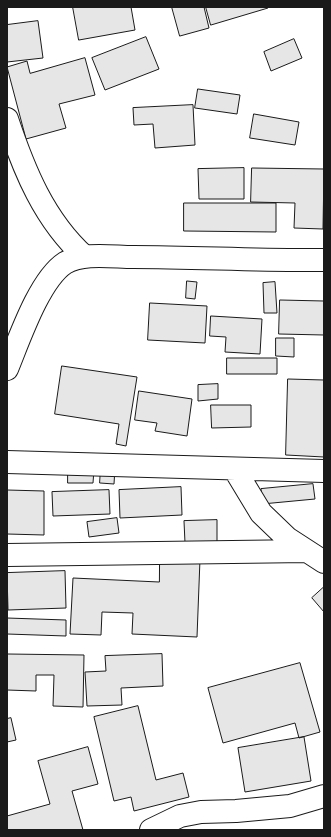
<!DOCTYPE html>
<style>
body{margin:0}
#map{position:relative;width:331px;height:837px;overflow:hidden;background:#fff;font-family:"IBM Plex Sans",sans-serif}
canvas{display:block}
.frame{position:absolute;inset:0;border:8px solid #1a1a1a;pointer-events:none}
</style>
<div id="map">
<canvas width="331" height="837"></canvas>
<div class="frame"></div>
</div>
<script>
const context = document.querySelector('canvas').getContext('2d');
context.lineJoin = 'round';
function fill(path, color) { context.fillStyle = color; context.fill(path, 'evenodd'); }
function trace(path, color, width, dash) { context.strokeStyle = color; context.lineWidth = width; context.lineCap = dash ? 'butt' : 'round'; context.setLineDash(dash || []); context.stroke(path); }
const building = new Path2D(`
 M 73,7 L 131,7 L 135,30 L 79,40 Z
 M 172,7 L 204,7 L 209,28 L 180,36 Z
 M 206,7 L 268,7 L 268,8 L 211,25 Z
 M 38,21 L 43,58 L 7,62 L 7,25 Z
 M 146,37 L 159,69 L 105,90 L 92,58 Z
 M 294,39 L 302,58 L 271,71 L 264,52 Z
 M 85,58 L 95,95 L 59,104 L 66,128 L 26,139 L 7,67 L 27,61 L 30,73 Z
 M 198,89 L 240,95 L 237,114 L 195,108 Z
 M 193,105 L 195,145 L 155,148 L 153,124 L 134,125 L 133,108 Z
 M 254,114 L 299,122 L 295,145 L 250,138 Z
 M 244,168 L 244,199 L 199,199 L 198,169 Z
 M 252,168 L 324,169 L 323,229 L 294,228 L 295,203 L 251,202 Z
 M 184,203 L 276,203 L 276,232 L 184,231 Z
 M 187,281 L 197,282 L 195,299 L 186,298 Z
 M 275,282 L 277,313 L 264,313 L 263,283 Z
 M 280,300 L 324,301 L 324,335 L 279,334 Z
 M 150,303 L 207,306 L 205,343 L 148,340 Z
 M 211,316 L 262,319 L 260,354 L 225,352 L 226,337 L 210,336 Z
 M 276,338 L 294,338 L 294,357 L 276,356 Z
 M 227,358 L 277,358 L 277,374 L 227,374 Z
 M 62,366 L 137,377 L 126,446 L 116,444 L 119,424 L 55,414 Z
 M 288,379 L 324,380 L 324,457 L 286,455 Z
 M 218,384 L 218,399 L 198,401 L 198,385 Z
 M 139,391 L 192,399 L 187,436 L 155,431 L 157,423 L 135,420 Z
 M 211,405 L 251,405 L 251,427 L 212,428 Z
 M 101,467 L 115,468 L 114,484 L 100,483 Z
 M 68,469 L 94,469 L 93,483 L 68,483 Z
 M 313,484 L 315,499 L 262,504 L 261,489 Z
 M 181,487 L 182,515 L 120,518 L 119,490 Z
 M 7,490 L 44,491 L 44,535 L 7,534 Z
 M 109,490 L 110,514 L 53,516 L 52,492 Z
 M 117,518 L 119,533 L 89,537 L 87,522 Z
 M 217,520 L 217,542 L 185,543 L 184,521 Z
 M 160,557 L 200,559 L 197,637 L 132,634 L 133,613 L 102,612 L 101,635 L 70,634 L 73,578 L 159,582 Z
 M 65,571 L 66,608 L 8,610 L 7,573 Z
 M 324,587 L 324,612 L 312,598 Z
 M 7,618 L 66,620 L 66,636 L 7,634 Z
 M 7,654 L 84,655 L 83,707 L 53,706 L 54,675 L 36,675 L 36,691 L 7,690 Z
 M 162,654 L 163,686 L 121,688 L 122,705 L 87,706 L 85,672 L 106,671 L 105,656 Z
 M 300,663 L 320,732 L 299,738 L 295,723 L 223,743 L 208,688 Z
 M 138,706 L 156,780 L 183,773 L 189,797 L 134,811 L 131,797 L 114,801 L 94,717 Z
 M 11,718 L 16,740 L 7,742 L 7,719 Z
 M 304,737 L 311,781 L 245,792 L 238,748 Z
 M 88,747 L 98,784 L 72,791 L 83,830 L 7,830 L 7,816 L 50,804 L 38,761 Z`);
const minor = new Path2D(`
 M 7,462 L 324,471
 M 235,470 L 261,513 L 287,538 L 324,562
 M 7,555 L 307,551
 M 151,830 L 180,816 L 201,812 L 236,811 L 290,806 L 324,796`);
const tertiary = new Path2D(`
 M 7,119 C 24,170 44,220 85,257
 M 7,369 C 19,340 39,280 65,263 C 83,252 113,257 133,257 C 197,257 260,261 324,260`);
fill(building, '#e6e6e6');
trace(building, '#1a1a1a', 1);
trace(minor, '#1a1a1a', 24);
trace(tertiary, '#1a1a1a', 24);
trace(minor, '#fff', 22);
trace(tertiary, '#fff', 22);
</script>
